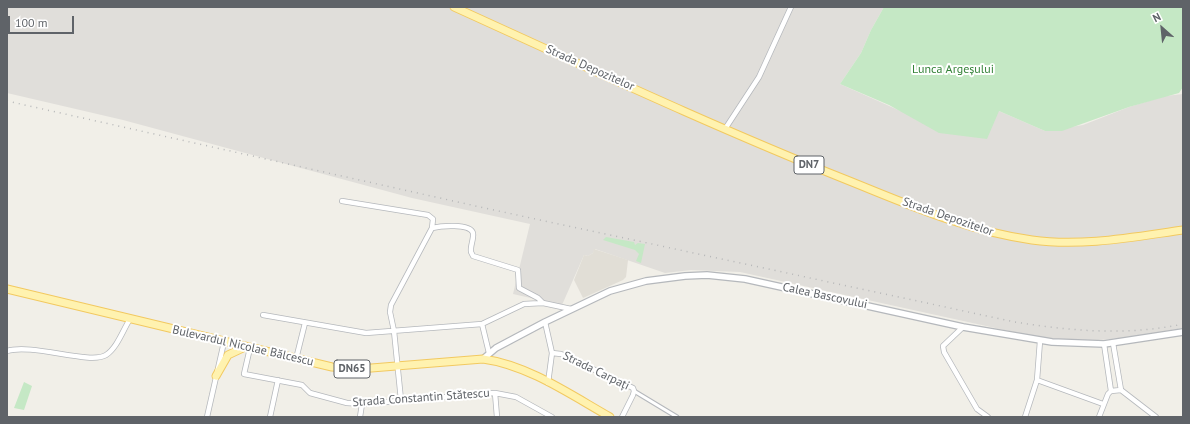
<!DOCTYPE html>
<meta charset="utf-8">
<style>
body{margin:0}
#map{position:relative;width:1190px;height:424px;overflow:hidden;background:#f1efe8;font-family:"PT Sans",sans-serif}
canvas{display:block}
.frame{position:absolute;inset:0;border:8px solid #5f6368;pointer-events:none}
.north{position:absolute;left:1142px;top:8px;width:40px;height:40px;-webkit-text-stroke:3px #fff;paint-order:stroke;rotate:333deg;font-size:11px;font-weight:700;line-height:16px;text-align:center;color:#5f6368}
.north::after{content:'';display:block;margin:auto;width:14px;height:18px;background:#5f6368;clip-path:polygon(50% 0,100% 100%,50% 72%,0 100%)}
.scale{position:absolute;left:8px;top:16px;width:66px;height:18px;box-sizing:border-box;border:2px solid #5f6368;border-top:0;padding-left:5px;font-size:12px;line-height:14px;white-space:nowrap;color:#5f6368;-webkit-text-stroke:3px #fff;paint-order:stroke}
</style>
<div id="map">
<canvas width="1190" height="424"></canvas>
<div class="frame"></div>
<div class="north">N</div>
<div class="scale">100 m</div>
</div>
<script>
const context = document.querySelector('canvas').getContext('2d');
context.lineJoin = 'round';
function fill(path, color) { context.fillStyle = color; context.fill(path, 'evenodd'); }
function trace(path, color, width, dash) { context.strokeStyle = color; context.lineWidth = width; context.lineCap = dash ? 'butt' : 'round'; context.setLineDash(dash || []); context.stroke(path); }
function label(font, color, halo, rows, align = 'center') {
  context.font = font + ' "PT Sans",sans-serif'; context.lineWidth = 4; context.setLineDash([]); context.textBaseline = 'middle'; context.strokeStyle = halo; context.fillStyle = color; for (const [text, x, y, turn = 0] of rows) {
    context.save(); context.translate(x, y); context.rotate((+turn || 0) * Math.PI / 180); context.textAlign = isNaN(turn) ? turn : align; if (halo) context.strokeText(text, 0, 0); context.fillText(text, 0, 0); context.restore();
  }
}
const industrial = new Path2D(`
 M 7,7 L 884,7 L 871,30 L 861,53 L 840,84 L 905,113 L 999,111 L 1045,131 L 1083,125 L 1129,107 L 1165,96 L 1183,94 L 1183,328 L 1133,337 L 1098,340 L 1052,339 L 1018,333 L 740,272 L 691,270 L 665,273 L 595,249 L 593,253 L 588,256 L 584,255 L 562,305 L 513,294 L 530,224 L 412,198 L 123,120 L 7,93 Z`);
const education = new Path2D(`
 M 594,249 L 628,260 L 626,277 L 623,280 L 583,298 L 574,280 L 584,255 L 588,256 L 593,253 Z`);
const green = new Path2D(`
 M 884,7 L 1183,7 L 1183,87 L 1179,93 L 1129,107 L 1062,131 L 1045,131 L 999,111 L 987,139 L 939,133 L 889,105 L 840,84 L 861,53 L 871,30 Z
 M 606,237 L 634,242 L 635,245 L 638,243 L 645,244 L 641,263 L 636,261 L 639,254 L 635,250 L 603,240 Z
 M 24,382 L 32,386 L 24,410 L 14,408 Z`);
const pedestrian = new Path2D(`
 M 634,391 L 677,417`);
const minor = new Path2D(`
 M 725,129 L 759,77 L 791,7
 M 342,201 L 428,215 L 433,219 L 432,228 L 391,305 L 390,312 L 394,331 L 401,400
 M 432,228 C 440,226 470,223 473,233 C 474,239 470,246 471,252 L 473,256 L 518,270 L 519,288 L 538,298 L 543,303
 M 263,315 L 366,333 L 482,324 L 524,304 L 543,303 L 571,309
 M 545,322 L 552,353 L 548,383
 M 482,324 L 489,353
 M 963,327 L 943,346 L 944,352 L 977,409 L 988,417
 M 1040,341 L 1037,380 L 1103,404
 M 1113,343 L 1121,390
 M 1104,344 L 1111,391
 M 250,348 L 244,374 L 302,385 L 310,393 L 347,403 L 362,404 L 495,393 L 516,397 L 552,417
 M 7,351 C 32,343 90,365 106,355 C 117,348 123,330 130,319
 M 552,353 L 561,354 L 633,388 L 634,391 L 633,395 L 622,417
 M 296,359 L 305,323
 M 1121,390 L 1156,417
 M 495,393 L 497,417
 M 207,417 L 224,342
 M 270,417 L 278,380
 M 360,417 L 362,404
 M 1025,417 L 1037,380
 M 1099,417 L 1108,394 L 1111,391 L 1121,390`);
const tertiary = new Path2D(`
 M 483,359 L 496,348 L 545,322 L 610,291 L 646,281 L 685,276 L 707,275 L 745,279 L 963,327 L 1052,342 L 1104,344 L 1183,332`);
const primary = new Path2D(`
 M 454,7 C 584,66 714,127 847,180 C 907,204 967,231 1032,240 C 1082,247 1133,237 1183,230
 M 7,289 L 332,367 L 359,369 L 483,359 C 528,365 571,395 610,417
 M 216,376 L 228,355 L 245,347`);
const rail = new Path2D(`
 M 7,101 L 489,209 L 1015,322 C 1070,331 1127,336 1183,324`);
const shields = [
 [809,165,30],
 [352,369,36]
];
const shieldNames = [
 ["DN7",809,165],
 ["DN65",352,369]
];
const streetNames = [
 ["Strada Depozitelor",590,68,24],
 ["Strada Depozitelor",948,217,19],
 ["Calea Bascovului",825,296,12],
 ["Bulevardul Nicolae Bălcescu",243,346,13],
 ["Strada Carpați",596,371,26],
 ["Strada Constantin Stătescu",421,398,-4]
];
const parkNames = [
 ["Lunca Argeșului",953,70]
];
fill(industrial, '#e0deda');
fill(education, '#e1ded6');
fill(green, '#c5e8c5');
trace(pedestrian, '#b5b8bc', 5);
trace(minor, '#b5b8bc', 6);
trace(tertiary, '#b5b8bc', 8);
trace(primary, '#f2c960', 9);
trace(pedestrian, '#fff', 3);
trace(minor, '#fff', 4.5);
trace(tertiary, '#fff', 5.5);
trace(primary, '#fff2af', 7);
trace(rail, '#b6b7b8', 1.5, [1, 5]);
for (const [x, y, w] of shields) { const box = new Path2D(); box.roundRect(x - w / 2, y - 9, w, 18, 3); context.fillStyle = '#fff'; context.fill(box); trace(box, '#5f6368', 1); }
label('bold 11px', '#5f6368', null, shieldNames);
label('12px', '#5f6368', '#fff', streetNames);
label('12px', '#348238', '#fff', parkNames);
</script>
